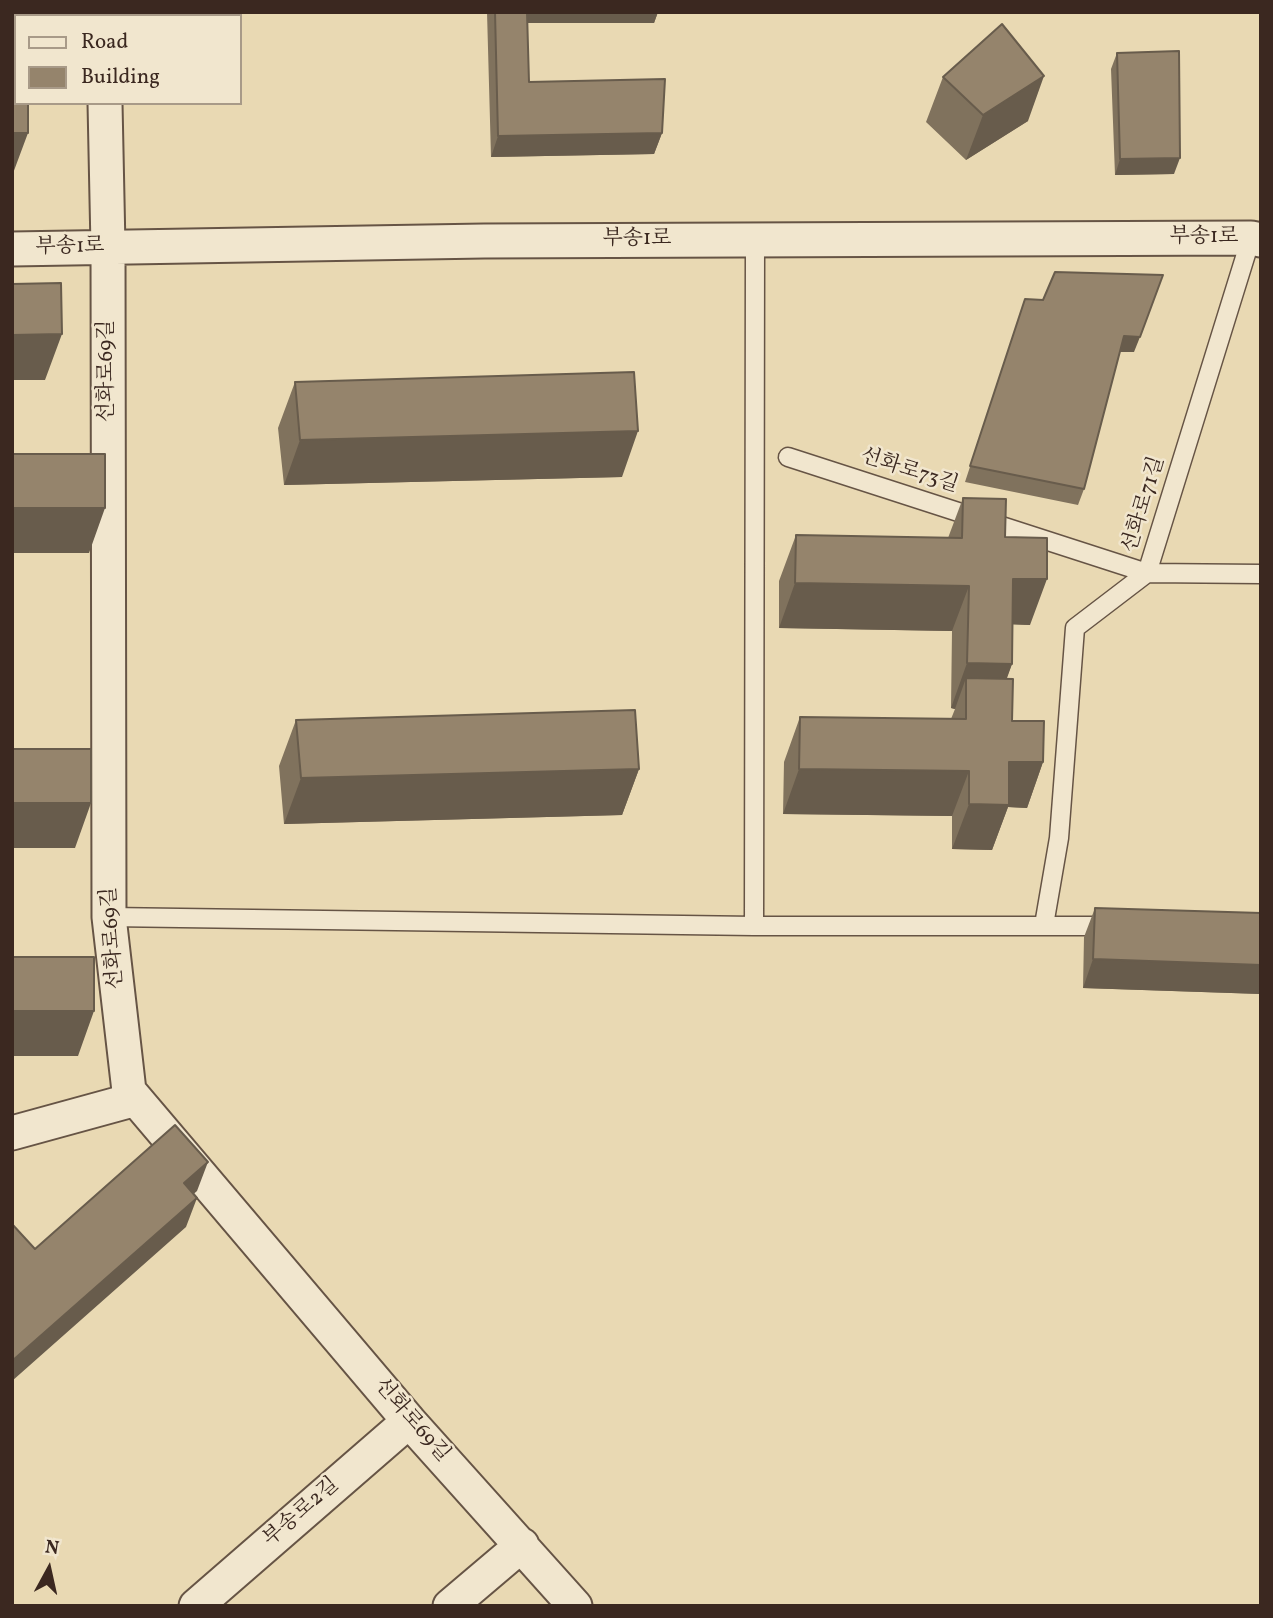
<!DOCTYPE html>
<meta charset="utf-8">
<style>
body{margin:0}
#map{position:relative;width:1273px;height:1618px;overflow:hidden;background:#e9d9b3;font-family:Vollkorn,serif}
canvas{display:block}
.frame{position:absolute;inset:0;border:14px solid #3b2820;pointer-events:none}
.legend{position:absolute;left:14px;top:14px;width:228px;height:91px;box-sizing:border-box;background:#f1e6ce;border:2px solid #a89a88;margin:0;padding:9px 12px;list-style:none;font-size:21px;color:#3b2820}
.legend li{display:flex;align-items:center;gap:14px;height:35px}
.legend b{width:35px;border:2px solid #a89a88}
.north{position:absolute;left:14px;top:1534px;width:70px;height:70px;-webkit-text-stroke:5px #f1e6ce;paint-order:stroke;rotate:8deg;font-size:19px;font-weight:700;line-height:28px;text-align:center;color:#3b2820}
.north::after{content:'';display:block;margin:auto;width:24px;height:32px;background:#3b2820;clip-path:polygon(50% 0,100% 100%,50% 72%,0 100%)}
</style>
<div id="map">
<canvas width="1273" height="1618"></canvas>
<div class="frame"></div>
<ul class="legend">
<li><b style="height:9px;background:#f1e6ce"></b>Road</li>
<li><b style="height:19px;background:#95846c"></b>Building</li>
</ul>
<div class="north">N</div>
</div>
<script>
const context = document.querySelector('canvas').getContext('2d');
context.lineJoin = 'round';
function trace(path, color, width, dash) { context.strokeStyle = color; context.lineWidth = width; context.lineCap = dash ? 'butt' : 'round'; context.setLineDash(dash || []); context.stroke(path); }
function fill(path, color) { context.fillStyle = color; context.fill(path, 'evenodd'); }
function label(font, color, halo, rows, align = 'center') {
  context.font = font + ' Vollkorn,"Noto Serif KR",serif'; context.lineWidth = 5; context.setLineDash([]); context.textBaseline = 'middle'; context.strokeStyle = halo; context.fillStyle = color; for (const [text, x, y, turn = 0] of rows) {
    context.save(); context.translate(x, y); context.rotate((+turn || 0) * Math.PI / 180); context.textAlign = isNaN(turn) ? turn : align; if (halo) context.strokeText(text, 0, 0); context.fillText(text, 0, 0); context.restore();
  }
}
const lane = new Path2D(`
 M 788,457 L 1147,573 L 1261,574
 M 109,917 L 754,926 L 1110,926
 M 1044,925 L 1059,838 L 1075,628 L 1147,573 L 1251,238
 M 754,926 L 755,239`);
const street = new Path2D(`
 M 104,12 L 104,16
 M 105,103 L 108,247 L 109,917 L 129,1091 L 409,1421 L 575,1606
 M 12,249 L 484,241 L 1251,238 L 1261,240
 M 12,1133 L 136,1099
 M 196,1606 L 409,1421
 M 450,1606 L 522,1545`);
const wall = new Path2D(`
 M 487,12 L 658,12 L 654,23 L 527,23 L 529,82 L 662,133 L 654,154 L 491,157 Z
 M 1117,53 L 1174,174 L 1115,175 L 1111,69 Z
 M 943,77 L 1028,121 L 966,160 L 926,122 Z
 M 1025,299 L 1134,352 L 1120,352 L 1084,489 L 1078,505 L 965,482 Z
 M 295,382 L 622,477 L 284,485 L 278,428 Z
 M 963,498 L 1005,537 L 1030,625 L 1013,624 L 1012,664 L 1006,679 L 1012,721 L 1043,762 L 1027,808 L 1008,807 L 992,850 L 952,849 L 952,816 L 783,814 L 784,762 L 800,717 L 951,719 L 955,709 L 951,708 L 952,631 L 779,628 L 779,581 L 796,535 L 948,538 Z
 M 296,720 L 639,769 L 622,815 L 284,824 L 279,766 Z
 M 1095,908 L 1261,913 L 1261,994 L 1083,988 L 1084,937 Z`);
const shadedWall = new Path2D(`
 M 523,12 L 658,12 L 654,23 L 519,23 Z
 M 1044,76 L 1028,121 L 966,160 L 983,115 Z
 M 12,133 L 28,133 L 12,176 Z
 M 662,133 L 654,154 L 491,157 L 498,136 Z
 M 1180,158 L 1174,174 L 1115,175 L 1120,159 Z
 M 62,334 L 45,380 L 12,380 L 12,335 Z
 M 1124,336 L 1140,337 L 1134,352 L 1118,352 Z
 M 638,431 L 622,477 L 284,485 L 300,440 Z
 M 12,508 L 105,508 L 89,553 L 12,553 Z
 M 1013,579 L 1047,579 L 1030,625 L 997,624 Z
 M 795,583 L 969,586 L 952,631 L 779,628 Z
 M 967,663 L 1012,664 L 996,709 L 966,678 L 955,709 L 951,708 Z
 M 1009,762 L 1043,762 L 1027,808 L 1008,807 L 992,850 L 952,849 L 969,804 Z
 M 639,769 L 622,815 L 284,824 L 301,778 Z
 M 799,769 L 969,771 L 952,816 L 783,814 Z
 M 12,803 L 91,803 L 75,848 L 12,848 Z
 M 1093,959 L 1261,965 L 1261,994 L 1083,988 Z
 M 12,1011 L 94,1011 L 78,1056 L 12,1056 Z
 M 208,1162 L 197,1191 L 173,1212 L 184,1183 Z
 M 197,1198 L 186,1227 L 12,1381 L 12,1361 Z`);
const building = new Path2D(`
 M 495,12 L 527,12 L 529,82 L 665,79 L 662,133 L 498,136 Z
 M 1002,24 L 1044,76 L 983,115 L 943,77 Z
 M 1179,51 L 1180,158 L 1120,159 L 1117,53 Z
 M 12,93 L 16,94 L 16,103 L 28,103 L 28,133 L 12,133 Z
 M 1055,272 L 1163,275 L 1140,337 L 1124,336 L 1084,489 L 970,466 L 1025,299 L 1043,300 Z
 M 61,283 L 62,334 L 12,335 L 12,284 Z
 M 634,372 L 638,431 L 300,440 L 295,382 Z
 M 12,454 L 105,454 L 105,508 L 12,508 Z
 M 963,498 L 1006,499 L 1005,537 L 1047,538 L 1047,579 L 1013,579 L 1012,664 L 967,663 L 969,586 L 795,583 L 796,535 L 962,538 Z
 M 966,678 L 1013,679 L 1012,721 L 1044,721 L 1043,762 L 1009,762 L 1009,805 L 969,804 L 969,771 L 799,769 L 800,717 L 966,719 Z
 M 635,710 L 639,769 L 301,778 L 296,720 Z
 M 12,749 L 91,749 L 91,803 L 12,803 Z
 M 1095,908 L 1261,913 L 1261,965 L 1093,959 Z
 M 12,957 L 94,957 L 94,1011 L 12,1011 Z
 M 175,1125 L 208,1162 L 184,1183 L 197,1198 L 12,1361 L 12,1224 L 35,1249 Z`);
const streetNames = [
 ["부송1로",1204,238],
 ["부송1로",637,240],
 ["부송1로",70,248,-1],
 ["선화로69길",108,371,-90],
 ["선화로73길",909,472,18],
 ["선화로71길",1145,505,-73],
 ["선화로69길",114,938,-94],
 ["선화로69길",411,1421,49],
 ["부송로2길",302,1513,-41]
];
trace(lane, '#665445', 21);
trace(street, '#665445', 37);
trace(lane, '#f1e6ce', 18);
trace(street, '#f1e6ce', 33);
fill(wall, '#80725d');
fill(shadedWall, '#685c4c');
fill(building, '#95846c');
trace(building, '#685c4c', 2);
label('21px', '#3b2820', '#f1e6ce', streetNames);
</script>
